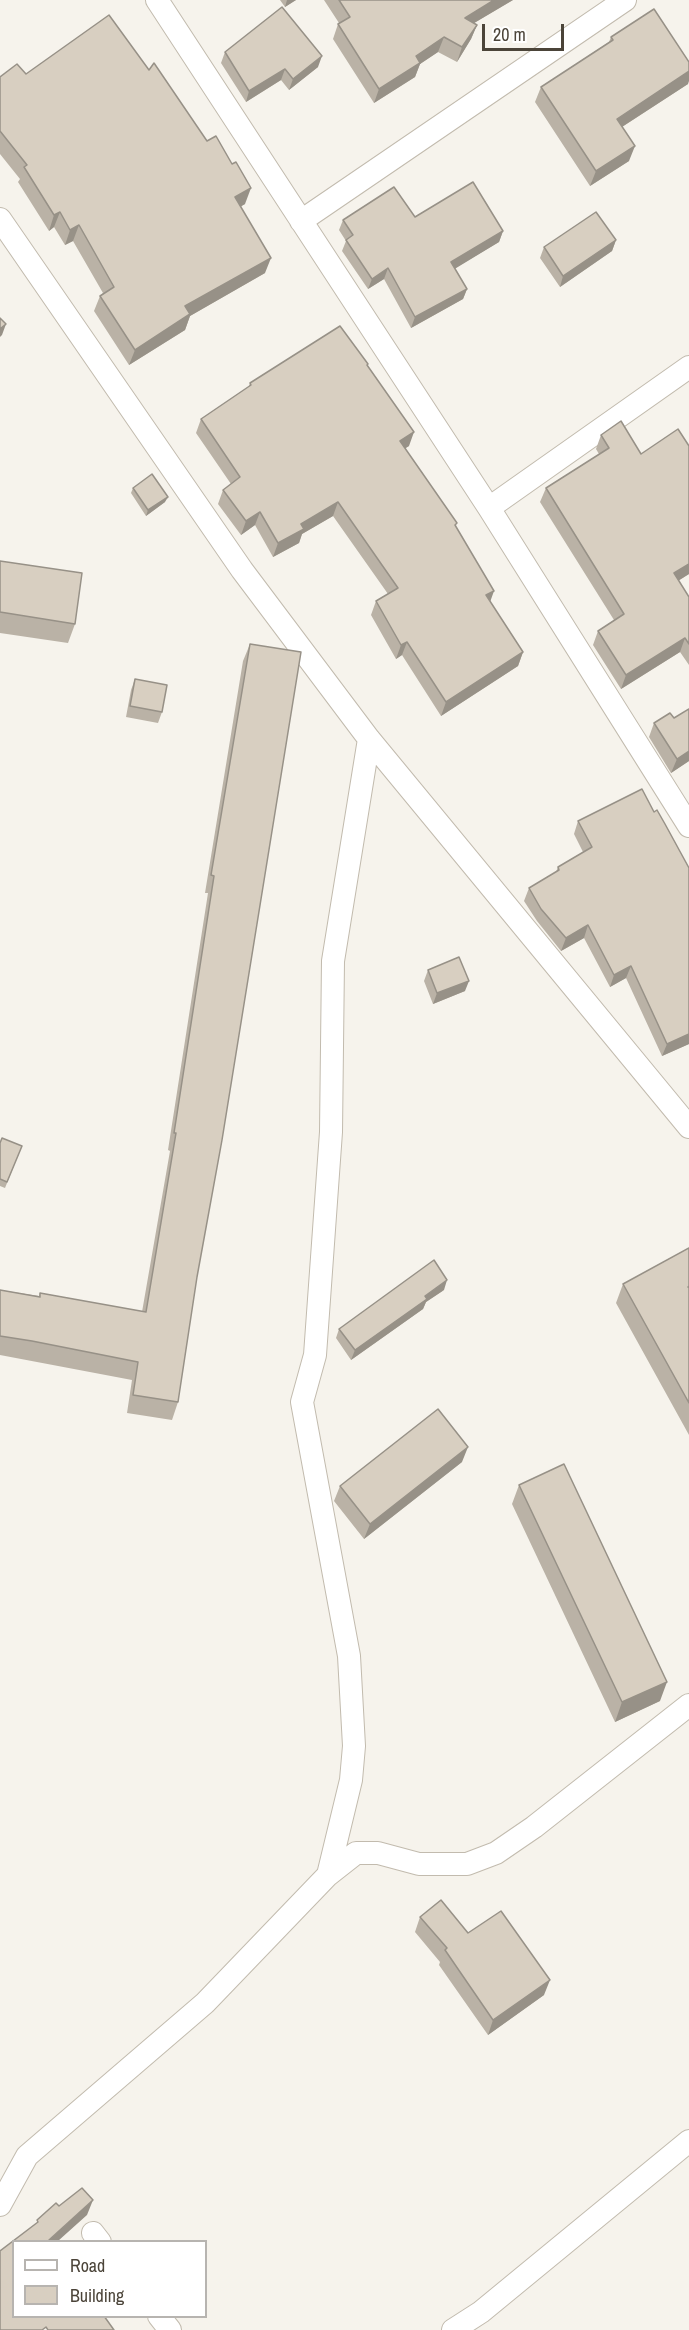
<!DOCTYPE html>
<style>
body{margin:0}
#map{position:relative;width:689px;height:2330px;overflow:hidden;background:#f6f3ec;font-family:"Archivo Narrow",sans-serif}
canvas{display:block}
.legend{position:absolute;left:12px;top:2240px;width:195px;height:78px;box-sizing:border-box;background:#fff;border:2px solid #b7b4b0;margin:0;padding:8px 10px;list-style:none;font-size:18px;color:#4b4439}
.legend li{display:flex;align-items:center;gap:12px;height:30px}
.legend b{width:30px;border:2px solid #b7b4b0}
.scale{position:absolute;left:482px;top:24px;width:82px;height:27px;box-sizing:border-box;border:3px solid #4b4439;border-top:0;padding-left:8px;font-size:18px;line-height:21px;white-space:nowrap;color:#4b4439;-webkit-text-stroke:4px #fff;paint-order:stroke}
</style>
<div id="map">
<canvas width="689" height="2330"></canvas>
<ul class="legend">
<li><b style="height:8px;background:#fff"></b>Road</li>
<li><b style="height:16px;background:#d8cfc1"></b>Building</li>
</ul>
<div class="scale">20 m</div>
</div>
<script>
const context = document.querySelector('canvas').getContext('2d');
context.lineJoin = 'round';
function trace(path, color, width, dash) { context.strokeStyle = color; context.lineWidth = width; context.lineCap = dash ? 'butt' : 'round'; context.setLineDash(dash || []); context.stroke(path); }
function fill(path, color) { context.fillStyle = color; context.fill(path, 'evenodd'); }
const street = new Path2D(`
 M 157,0 L 489,508 L 689,826
 M 0,219 L 242,570 L 369,739 L 689,1127
 M 301,221 L 625,0
 M 489,508 L 689,367
 M 328,1875 L 351,1780 L 354,1746 L 349,1656 L 302,1402 L 315,1355 L 331,1132 L 333,961 L 369,739
 M 0,2205 L 27,2156 L 205,2003 L 328,1875 L 356,1853 L 378,1853 L 419,1864 L 467,1864 L 496,1853 L 534,1827 L 689,1705
 M 93,2233 L 100,2242
 M 159,2316 L 170,2330
 M 453,2330 L 481,2312 L 689,2141`);
const wall = new Path2D(`
 M 280,0 L 296,0 L 285,7 Z
 M 324,0 L 513,0 L 474,23 L 477,25 L 471,39 L 457,62 L 438,52 L 420,64 L 415,77 L 374,103 L 333,39 L 338,24 L 339,23 Z
 M 611,37 L 688,84 L 622,127 L 629,161 L 590,186 L 535,102 L 541,87 L 609,42 Z
 M 225,52 L 318,67 L 289,90 L 281,80 L 246,102 L 221,63 Z
 M 26,74 L 245,204 L 241,206 L 265,273 L 190,316 L 185,330 L 129,365 L 94,311 L 100,296 L 103,293 L 73,241 L 65,245 L 54,227 L 49,231 L 18,182 L 20,179 L 0,154 L 0,77 Z
 M 415,217 L 503,231 L 499,242 L 455,268 L 467,289 L 463,299 L 411,328 L 384,279 L 368,289 L 342,251 L 346,241 L 339,230 L 343,220 Z
 M 616,240 L 612,251 L 560,287 L 540,258 L 544,247 Z
 M 368,367 L 409,446 L 405,448 L 456,527 L 490,602 L 523,652 L 518,666 L 441,716 L 402,655 L 396,659 L 371,615 L 376,601 L 388,594 L 333,516 L 302,534 L 299,543 L 273,557 L 255,525 L 241,535 L 218,504 L 223,490 L 231,484 L 196,433 L 201,419 L 248,388 L 250,383 Z
 M 601,435 L 641,454 L 689,446 L 689,574 L 678,581 L 689,597 L 689,665 L 680,652 L 621,689 L 593,645 L 598,631 L 614,620 L 540,502 L 546,488 L 599,454 L 596,449 Z
 M 133,488 L 165,502 L 146,516 L 131,493 Z
 M 0,561 L 75,624 L 68,643 L 0,633 Z
 M 250,644 L 197,1277 L 178,1402 L 172,1420 L 127,1413 L 132,1380 L 0,1355 L 0,1290 L 39,1296 L 40,1293 L 142,1312 L 170,1151 L 168,1150 L 208,893 L 205,893 L 243,661 Z
 M 135,679 L 162,712 L 158,723 L 126,717 L 131,690 Z
 M 674,718 L 689,761 L 671,773 L 649,737 L 654,723 Z
 M 642,789 L 689,1044 L 662,1056 L 626,978 L 610,987 L 584,938 L 561,951 L 537,921 L 524,901 L 529,888 L 556,872 L 558,867 L 583,852 L 574,834 L 578,821 Z
 M 428,970 L 465,991 L 433,1004 L 424,981 Z
 M 0,1143 L 22,1146 L 5,1188 L 0,1186 Z
 M 689,1248 L 689,1435 L 616,1303 L 623,1284 Z
 M 444,1290 L 426,1302 L 423,1309 L 351,1360 L 336,1338 L 339,1329 Z
 M 462,1462 L 364,1539 L 334,1501 L 340,1486 Z
 M 519,1485 L 660,1701 L 615,1722 L 512,1504 Z
 M 420,1917 L 544,1995 L 488,2035 L 439,1965 L 440,1962 L 415,1932 Z`);
const shadedWall = new Path2D(`
 M 287,0 L 296,0 L 285,7 Z
 M 494,0 L 513,0 L 459,32 L 465,18 Z
 M 477,25 L 471,39 L 457,62 L 462,47 Z
 M 444,37 L 438,52 L 420,64 L 415,77 L 374,103 L 379,89 L 416,56 Z
 M 322,56 L 318,67 L 289,90 L 293,79 Z
 M 285,69 L 281,80 L 246,102 L 249,91 Z
 M 689,71 L 689,81 L 688,84 L 611,134 L 617,119 Z
 M 635,146 L 629,161 L 590,186 L 596,171 Z
 M 251,188 L 245,204 L 230,213 L 235,197 Z
 M 60,212 L 54,227 L 49,231 L 54,215 Z
 M 79,225 L 73,241 L 65,245 L 70,230 Z
 M 503,231 L 499,242 L 448,273 L 451,262 Z
 M 616,240 L 612,251 L 560,287 L 563,276 Z
 M 271,258 L 265,273 L 190,316 L 185,330 L 129,365 L 135,350 L 185,306 Z
 M 388,268 L 384,279 L 368,289 L 372,279 Z
 M 467,289 L 463,299 L 411,328 L 415,317 Z
 M 6,324 L 2,335 L 0,337 L 0,329 Z
 M 414,432 L 409,446 L 395,455 L 400,441 Z
 M 168,497 L 165,502 L 146,516 L 148,510 Z
 M 338,502 L 333,516 L 302,534 L 299,543 L 273,557 L 278,543 L 301,524 Z
 M 260,512 L 255,525 L 241,535 L 246,521 Z
 M 689,564 L 689,574 L 668,587 L 674,573 Z
 M 494,591 L 489,605 L 486,595 Z
 M 685,638 L 680,652 L 621,689 L 626,675 Z
 M 407,642 L 402,655 L 396,659 L 401,645 Z
 M 523,652 L 518,666 L 441,716 L 446,702 Z
 M 689,751 L 689,761 L 671,773 L 677,759 Z
 M 588,925 L 584,938 L 561,951 L 566,938 Z
 M 631,966 L 626,978 L 610,987 L 614,975 Z
 M 469,981 L 465,991 L 433,1004 L 437,993 Z
 M 689,1034 L 689,1044 L 662,1056 L 667,1044 Z
 M 447,1280 L 444,1290 L 426,1302 L 423,1309 L 351,1360 L 355,1350 L 425,1296 Z
 M 468,1447 L 462,1462 L 364,1539 L 370,1524 Z
 M 667,1682 L 660,1701 L 615,1722 L 622,1702 Z
 M 550,1980 L 544,1995 L 488,2035 L 493,2020 Z
 M 93,2200 L 87,2215 L 58,2241 L 48,2241 Z`);
const building = new Path2D(`
 M 339,0 L 494,0 L 465,18 L 477,25 L 462,47 L 444,37 L 416,56 L 420,63 L 379,89 L 338,24 L 350,17 Z
 M 282,7 L 322,56 L 293,79 L 285,69 L 249,91 L 225,52 Z
 M 654,9 L 689,62 L 689,71 L 617,119 L 635,146 L 596,171 L 541,87 L 613,40 L 611,37 Z
 M 109,15 L 149,70 L 154,63 L 207,141 L 216,136 L 232,164 L 236,162 L 251,188 L 235,197 L 271,258 L 185,306 L 190,314 L 135,350 L 100,296 L 114,287 L 79,225 L 70,230 L 60,212 L 54,215 L 24,167 L 27,165 L 0,131 L 0,77 L 17,64 L 26,74 Z
 M 473,182 L 503,231 L 451,262 L 467,289 L 415,317 L 388,268 L 372,279 L 346,240 L 353,235 L 343,220 L 394,187 L 415,217 Z
 M 596,212 L 616,240 L 563,276 L 544,247 Z
 M 0,318 L 6,324 L 0,329 Z
 M 340,326 L 368,364 L 367,365 L 414,432 L 400,441 L 457,523 L 455,525 L 494,591 L 486,595 L 523,652 L 446,702 L 407,642 L 401,645 L 376,601 L 398,588 L 338,502 L 301,524 L 304,529 L 278,543 L 260,512 L 246,521 L 223,490 L 240,477 L 201,419 L 251,385 L 250,383 Z
 M 621,421 L 641,454 L 678,429 L 689,446 L 689,564 L 674,573 L 689,597 L 689,644 L 685,638 L 626,675 L 598,631 L 624,614 L 546,488 L 609,448 L 601,435 Z
 M 152,474 L 168,497 L 148,510 L 133,488 Z
 M 0,561 L 82,573 L 75,624 L 0,612 Z
 M 250,644 L 301,652 L 222,1140 L 197,1277 L 178,1402 L 133,1395 L 138,1362 L 32,1341 L 0,1336 L 0,1290 L 40,1297 L 40,1293 L 146,1312 L 176,1133 L 174,1133 L 214,876 L 211,875 Z
 M 135,679 L 167,685 L 162,712 L 130,706 Z
 M 689,709 L 689,751 L 677,759 L 654,723 L 670,713 L 674,718 Z
 M 642,789 L 654,812 L 657,810 L 665,824 L 689,868 L 689,1034 L 667,1044 L 631,966 L 614,975 L 588,925 L 566,938 L 541,909 L 529,888 L 559,870 L 558,867 L 592,847 L 578,821 Z
 M 459,957 L 469,981 L 437,993 L 428,970 Z
 M 2,1138 L 22,1146 L 7,1182 L 0,1179 L 0,1143 Z
 M 689,1248 L 689,1286 L 688,1287 L 689,1288 L 689,1403 L 623,1284 Z
 M 434,1260 L 447,1280 L 425,1296 L 427,1299 L 355,1350 L 339,1329 Z
 M 438,1409 L 468,1447 L 370,1524 L 340,1486 Z
 M 564,1464 L 667,1682 L 622,1702 L 519,1485 Z
 M 441,1900 L 468,1933 L 501,1911 L 550,1980 L 493,2020 L 445,1950 L 447,1948 L 420,1917 Z
 M 82,2188 L 93,2200 L 49,2240 L 49,2241 L 14,2241 L 14,2316 L 104,2316 L 114,2330 L 48,2330 L 46,2327 L 42,2330 L 0,2330 L 0,2251 L 38,2222 L 37,2220 L 56,2203 L 59,2206 Z`);
trace(street, '#c2bbae', 24);
trace(street, '#fff', 22);
fill(wall, '#bab2a6');
fill(shadedWall, '#979187');
fill(building, '#d8cfc1');
trace(building, '#979187', 1.5);
</script>
